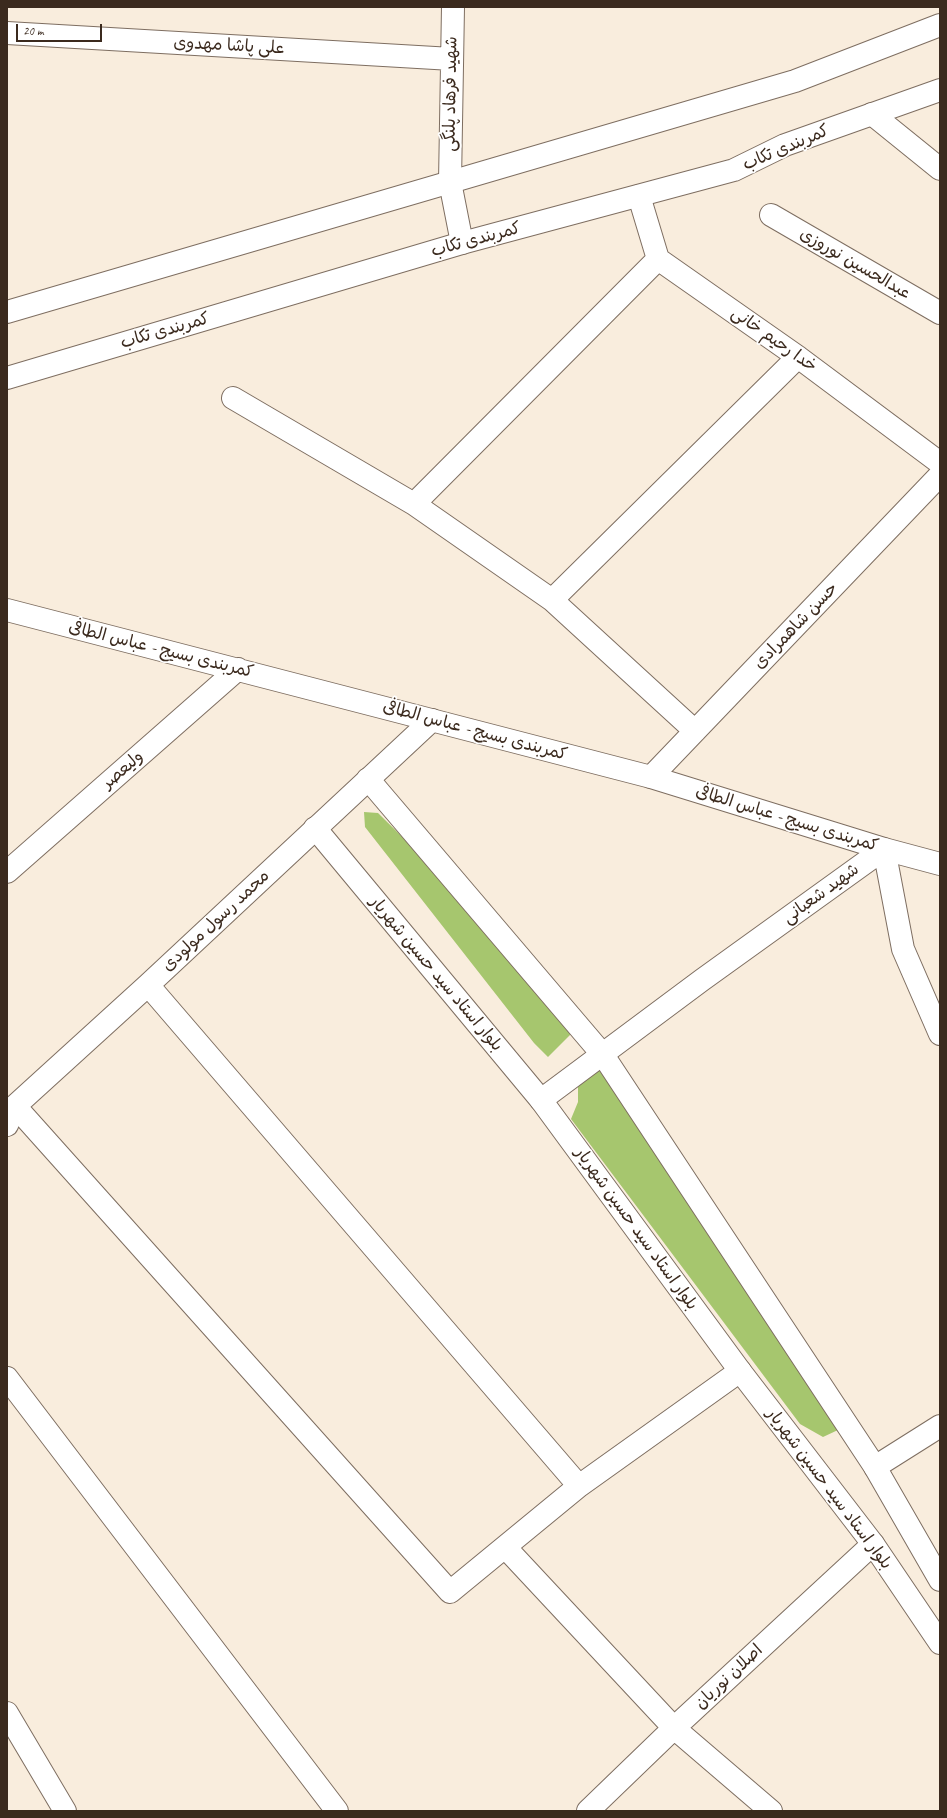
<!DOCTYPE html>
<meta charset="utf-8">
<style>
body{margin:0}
#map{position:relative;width:947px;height:1818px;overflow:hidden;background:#f9eddd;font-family:Caveat,sans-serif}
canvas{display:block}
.frame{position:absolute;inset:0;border:8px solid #3b2a1e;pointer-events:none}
.scale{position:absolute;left:16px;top:24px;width:86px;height:18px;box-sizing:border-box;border:2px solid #3b2a1e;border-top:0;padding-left:5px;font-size:12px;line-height:14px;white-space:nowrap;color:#3b2a1e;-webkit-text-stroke:3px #fff;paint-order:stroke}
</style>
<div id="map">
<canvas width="947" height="1818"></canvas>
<div class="frame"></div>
<div class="scale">20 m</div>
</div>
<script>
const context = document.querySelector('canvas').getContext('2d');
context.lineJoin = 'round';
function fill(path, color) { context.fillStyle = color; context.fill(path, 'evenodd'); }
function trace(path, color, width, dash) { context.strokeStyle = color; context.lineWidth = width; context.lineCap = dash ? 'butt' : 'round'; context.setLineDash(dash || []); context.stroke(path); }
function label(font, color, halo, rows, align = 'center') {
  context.font = font + ' Caveat,"Playpen Sans Arabic",sans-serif'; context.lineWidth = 3.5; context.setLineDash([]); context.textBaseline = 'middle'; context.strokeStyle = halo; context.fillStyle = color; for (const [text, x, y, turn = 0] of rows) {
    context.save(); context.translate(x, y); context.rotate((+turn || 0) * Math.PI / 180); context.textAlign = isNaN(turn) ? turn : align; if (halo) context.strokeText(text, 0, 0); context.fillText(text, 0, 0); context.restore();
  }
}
const green = new Path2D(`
 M 364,812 L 378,813 L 453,887 L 577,1028 L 548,1057 L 534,1043 L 365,827 Z
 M 594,1069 L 621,1071 L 838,1430 L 823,1437 L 800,1424 L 571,1119 L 578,1102 L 578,1083 Z`);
const street = new Path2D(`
 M 453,7 L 450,182 L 462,243
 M 7,33 L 452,59
 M 872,114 L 940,169
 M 639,196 L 658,259 L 798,357 L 940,463
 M 771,215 L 940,313
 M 233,398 L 414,504 L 658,259
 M 414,504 L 552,600 L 695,731
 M 552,600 L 798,357
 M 651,777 L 940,475
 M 148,985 L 579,1486
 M 541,1100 L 702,980 L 884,849 L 903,949 L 940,1034
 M 15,1106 L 450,1592 L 579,1486 L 740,1371
 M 7,1125 L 15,1106 L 148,985 L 432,720
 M 7,1378 L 337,1811
 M 875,1467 L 940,1426
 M 505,1547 L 674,1728 L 771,1811
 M 588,1811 L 674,1728 L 873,1544`);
const secondary = new Path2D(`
 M 7,610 L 651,777 L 884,849 L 940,864
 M 368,779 L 603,1055 L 875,1467 L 940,1580
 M 315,828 L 541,1100 L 740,1371 L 873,1544 L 940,1643
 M 7,872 L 238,669
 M 7,1713 L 65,1811`);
const primary = new Path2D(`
 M 7,312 L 795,81 L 940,25
 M 7,378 L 462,243 L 734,170 L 785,145 L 940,90`);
const streetNames = [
 ["علی پاشا مهدوی",229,46,3],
 ["شهید فرهاد پلنگی",451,94,-89],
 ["کمربندی تکاب",786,148,-23],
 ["کمربندی تکاب",476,240,-15],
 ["عبدالحسین نوروزی",855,264,30],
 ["کمربندی تکاب",165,331,-16],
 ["خدا رحیم خانی",774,340,35],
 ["حسن شاهمرادی",796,626,-46],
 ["کمربندی بسیج - عباس الطافی",161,650,14],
 ["کمربندی بسیج - عباس الطافی",475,731,15],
 ["ولیعصر",123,770,-41],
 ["کمربندی بسیج - عباس الطافی",787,819,17],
 ["شهید شعبانی",821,894,-36],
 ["محمد رسول مولودی",216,921,-43],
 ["بلوار استاد سید حسین شهریار",436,974,50],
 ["بلوار استاد سید حسین شهریار",636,1229,54],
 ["بلوار استاد سید حسین شهریار",829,1489,53],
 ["اصلان نوریان",729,1677,-43]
];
fill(green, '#a6c66e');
trace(street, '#7e6e61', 24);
trace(secondary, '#7e6e61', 24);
trace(primary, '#7e6e61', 24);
trace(street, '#fff', 22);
trace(secondary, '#fff', 22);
trace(primary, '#fff', 22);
label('17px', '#3b2a1e', '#fff', streetNames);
</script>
